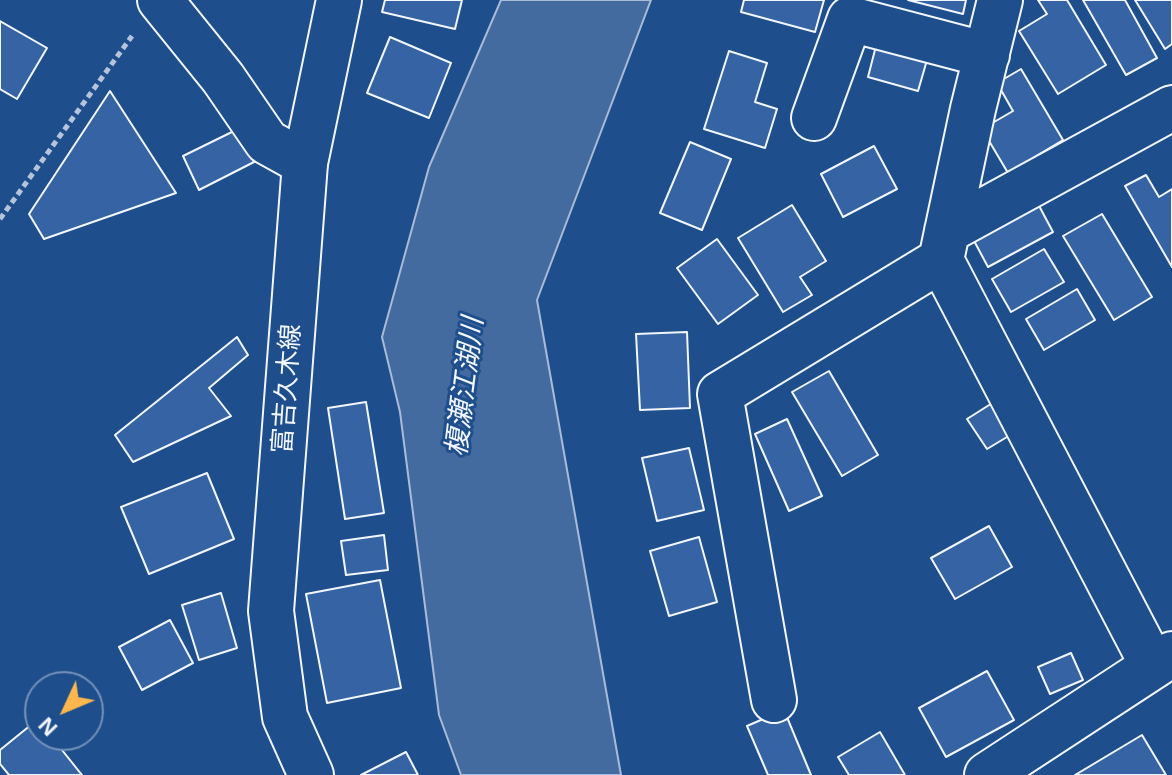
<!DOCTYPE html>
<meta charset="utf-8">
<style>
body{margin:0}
#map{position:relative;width:1172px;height:775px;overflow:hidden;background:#1f4e8c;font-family:Arial,sans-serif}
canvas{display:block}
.north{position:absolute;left:24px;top:671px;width:80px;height:80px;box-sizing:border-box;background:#1f4e8c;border:2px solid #7391ba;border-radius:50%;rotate:226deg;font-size:22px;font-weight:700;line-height:32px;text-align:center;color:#f2f6ff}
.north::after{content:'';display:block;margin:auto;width:28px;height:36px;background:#ffb74d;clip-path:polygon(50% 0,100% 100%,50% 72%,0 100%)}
</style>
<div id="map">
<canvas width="1172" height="775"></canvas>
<div class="north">N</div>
</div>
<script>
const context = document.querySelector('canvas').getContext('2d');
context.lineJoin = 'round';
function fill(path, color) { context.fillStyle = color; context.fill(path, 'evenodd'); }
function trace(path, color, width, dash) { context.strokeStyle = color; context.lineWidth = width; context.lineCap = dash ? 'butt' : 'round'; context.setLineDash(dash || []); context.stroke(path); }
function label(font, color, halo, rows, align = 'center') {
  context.font = font + ' Arial,"Noto Sans JP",sans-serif'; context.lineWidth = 6; context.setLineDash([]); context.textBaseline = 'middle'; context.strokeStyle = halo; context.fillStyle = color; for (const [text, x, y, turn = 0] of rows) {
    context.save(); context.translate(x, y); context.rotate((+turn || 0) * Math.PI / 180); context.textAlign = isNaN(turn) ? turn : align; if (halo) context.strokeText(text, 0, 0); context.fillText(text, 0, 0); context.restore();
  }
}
const water = new Path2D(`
 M 501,0 L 651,0 L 537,300 L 621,775 L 461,775 L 439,715 L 400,412 L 382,337 L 429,167 Z`);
const building = new Path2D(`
 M 385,0 L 462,0 L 455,29 L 382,12 Z
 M 744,0 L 824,0 L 815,32 L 741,12 Z
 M 908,0 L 966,0 L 963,14 Z
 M 1038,0 L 1067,0 L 1106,65 L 1058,94 L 1019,31 L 1047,14 Z
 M 1083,0 L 1125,0 L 1157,58 L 1126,75 Z
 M 1135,0 L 1172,0 L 1172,44 L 1165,49 Z
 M 0,21 L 47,48 L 17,99 L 0,89 Z
 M 390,37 L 451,63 L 429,118 L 367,93 Z
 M 876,46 L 927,60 L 918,91 L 868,77 Z
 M 729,51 L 767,63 L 755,102 L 777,109 L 765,148 L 704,129 Z
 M 1021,69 L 1063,140 L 1008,173 L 982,129 L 1013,111 L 997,83 Z
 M 110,91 L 176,193 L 44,239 L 29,214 Z
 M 238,129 L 254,162 L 199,190 L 183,156 Z
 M 690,142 L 731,159 L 702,230 L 660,213 Z
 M 874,146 L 897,189 L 843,217 L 821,174 Z
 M 1146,175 L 1159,197 L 1172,189 L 1172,267 L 1125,186 Z
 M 1037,202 L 1053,232 L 988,267 L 972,237 Z
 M 792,205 L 826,261 L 800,277 L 812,295 L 783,312 L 738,238 Z
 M 1102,214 L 1152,297 L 1114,320 L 1063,236 Z
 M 717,239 L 758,295 L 718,324 L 677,268 Z
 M 1044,249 L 1064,282 L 1011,312 L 992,279 Z
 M 1077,289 L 1095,320 L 1044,350 L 1026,319 Z
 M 687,332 L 690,408 L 640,410 L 636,334 Z
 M 237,337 L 248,355 L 209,388 L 231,416 L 133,462 L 115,435 Z
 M 829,371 L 878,455 L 842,476 L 792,392 Z
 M 997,400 L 1017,431 L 987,449 L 967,419 Z
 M 366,402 L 384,513 L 345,519 L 328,408 Z
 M 787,419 L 822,496 L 789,511 L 755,434 Z
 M 689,448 L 704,510 L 657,521 L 642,458 Z
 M 207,473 L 234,539 L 149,574 L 121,507 Z
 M 989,526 L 1012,567 L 955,599 L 931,558 Z
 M 384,535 L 388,570 L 346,575 L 341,541 Z
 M 699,537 L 717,602 L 669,616 L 650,551 Z
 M 380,580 L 401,688 L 327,703 L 306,594 Z
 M 221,593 L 237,648 L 199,660 L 182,605 Z
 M 170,620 L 193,663 L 142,690 L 119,647 Z
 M 1071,653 L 1083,680 L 1050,694 L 1038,667 Z
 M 987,671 L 1014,720 L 946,757 L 919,708 Z
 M 784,710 L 811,775 L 768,775 L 747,726 Z
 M 37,720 L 40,723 L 40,735 L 50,735 L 82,775 L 9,775 L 0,764 L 0,750 Z
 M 880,732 L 905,775 L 849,775 L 838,757 Z
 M 1142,735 L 1166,775 L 1075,775 Z
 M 406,752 L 418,775 L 361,775 Z`);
const path = new Path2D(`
 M 0,219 L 132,36`);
const minor = new Path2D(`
 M 160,0 L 223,78 L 267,142 L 305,163
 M 1000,0 L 973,109 L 941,260 L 1153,666
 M 814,118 L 850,19 L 987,55
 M 947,231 L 1172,108
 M 774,700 L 720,394 L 941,260`);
const major = new Path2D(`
 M 311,775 L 285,717 L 271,611 L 305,163 L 339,0
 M 987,775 L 1172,654`);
const streetNames = [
 ["富吉久木線",288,389,-86]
];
const waterNames = [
 ["榎瀬江湖川",466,387,-83]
];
fill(water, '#446ba0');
trace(water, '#a8bbd7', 2);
fill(building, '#3563a3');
trace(building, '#f2f6ff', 2);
trace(minor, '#f2f6ff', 48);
trace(major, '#f2f6ff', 48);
trace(path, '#b3c4dc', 5, [6, 4]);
trace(minor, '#1f4e8c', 44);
trace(major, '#1f4e8c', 44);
label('26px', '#f2f6ff', '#1f4e8c', streetNames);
label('italic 28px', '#f2f6ff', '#1f4e8c', waterNames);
</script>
